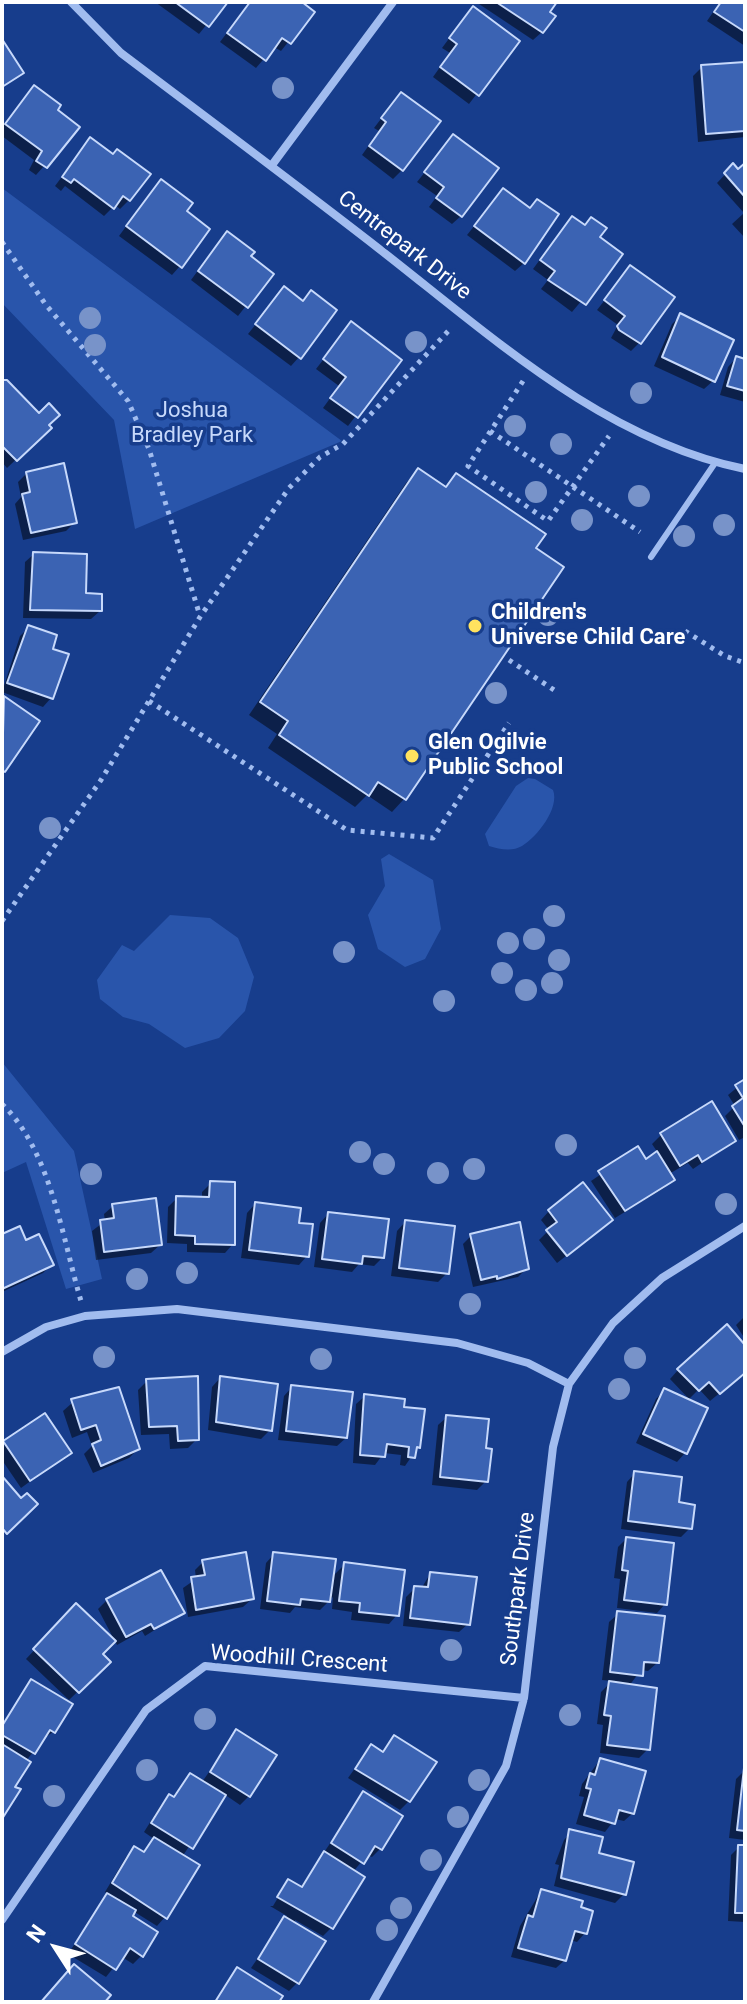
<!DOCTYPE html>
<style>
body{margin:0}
#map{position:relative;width:747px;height:2004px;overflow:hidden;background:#173d8c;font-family:Roboto,sans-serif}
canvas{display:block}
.frame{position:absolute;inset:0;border:4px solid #fff;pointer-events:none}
.north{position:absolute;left:16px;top:1908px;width:80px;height:80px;-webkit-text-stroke:6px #173d8c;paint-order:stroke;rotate:306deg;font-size:22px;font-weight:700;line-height:32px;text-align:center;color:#fff}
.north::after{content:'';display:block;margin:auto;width:28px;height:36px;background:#fff;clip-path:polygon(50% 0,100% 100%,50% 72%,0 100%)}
</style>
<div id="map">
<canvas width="747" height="2004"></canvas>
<div class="frame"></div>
<div class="north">N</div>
</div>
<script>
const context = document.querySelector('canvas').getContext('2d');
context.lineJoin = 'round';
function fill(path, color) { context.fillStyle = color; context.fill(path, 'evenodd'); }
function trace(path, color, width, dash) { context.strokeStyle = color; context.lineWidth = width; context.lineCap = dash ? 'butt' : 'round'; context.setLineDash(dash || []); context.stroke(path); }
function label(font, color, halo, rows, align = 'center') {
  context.font = font + ' Roboto,sans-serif'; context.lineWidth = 7; context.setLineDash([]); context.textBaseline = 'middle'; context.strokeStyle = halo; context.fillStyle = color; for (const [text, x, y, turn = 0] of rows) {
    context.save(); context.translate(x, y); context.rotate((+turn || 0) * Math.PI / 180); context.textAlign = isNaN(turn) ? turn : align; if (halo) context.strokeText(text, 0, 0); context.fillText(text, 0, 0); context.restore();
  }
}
const green = new Path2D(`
 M 2,188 L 342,441 L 135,529 L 114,420 L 2,303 Z
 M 528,778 L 535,779 L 553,790 C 560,808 537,837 522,846 C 512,852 499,849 489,846 L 485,834 L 516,786 Z
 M 389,854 L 433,880 L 441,929 L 425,959 L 405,967 L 378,949 L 368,915 L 385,886 L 381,859 Z
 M 170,915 L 210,918 L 238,938 L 254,977 L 245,1011 L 219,1038 L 185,1048 L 149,1024 L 123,1017 L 100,999 L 97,980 L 122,945 L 134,951 Z
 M 2,1062 L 74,1151 L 102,1279 L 66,1289 L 26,1162 L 2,1173 Z`);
const shadow = new Path2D(`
 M 155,2 L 225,2 L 199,34 Z
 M 250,2 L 299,2 L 312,12 L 281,51 L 274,47 L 256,68 L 220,42 Z
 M 476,2 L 555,2 L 547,12 L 542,32 L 533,40 Z
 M 720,2 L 745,2 L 745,46 L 707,21 Z
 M 465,17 L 517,41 L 469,104 L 433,77 L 450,53 L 442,48 Z
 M 745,64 L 745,137 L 698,142 L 693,76 L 702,67 Z
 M 34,87 L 55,110 L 78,128 L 36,175 L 29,170 L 34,160 L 2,136 L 2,127 Z
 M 393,103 L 402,170 L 393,179 L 362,155 L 379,131 L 374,128 Z
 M 453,137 L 461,216 L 452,224 L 429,207 L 437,196 L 417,182 Z
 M 90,139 L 129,200 L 120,209 L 115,205 L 104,216 L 65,186 L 61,191 L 55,186 Z
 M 733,166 L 738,172 L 745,166 L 745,238 L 732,224 L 744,213 L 717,183 Z
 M 503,190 L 524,263 L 515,271 L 467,235 Z
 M 152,191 L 184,212 L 180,266 L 172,275 L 119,236 Z
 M 564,227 L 597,237 L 621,254 L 572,312 L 541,289 L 548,280 L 533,269 Z
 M 219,242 L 271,274 L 238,316 L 191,280 Z
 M 630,268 L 639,343 L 631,351 L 611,338 L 618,325 L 597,310 Z
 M 284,289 L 299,357 L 291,366 L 248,334 Z
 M 681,315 L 713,381 L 704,389 L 654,366 L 672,324 Z
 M 351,324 L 399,360 L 348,426 L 323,408 L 339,386 L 316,369 Z
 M 736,358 L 745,358 L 745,402 L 720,395 L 728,367 Z
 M 2,382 L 49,428 L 7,468 L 2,462 Z
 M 418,471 L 444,488 L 456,476 L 533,549 L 561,568 L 404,799 L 392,812 L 367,795 L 355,807 L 268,748 L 277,734 L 249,715 L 406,483 Z
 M 27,473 L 75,522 L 66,531 L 23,540 L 15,504 L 21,497 L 18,482 Z
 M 34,554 L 84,595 L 100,611 L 91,619 L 23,618 L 25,562 Z
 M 29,627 L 51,650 L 51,698 L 43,707 L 2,692 L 20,636 Z
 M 4,699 L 4,771 L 2,773 L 2,701 Z
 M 745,1081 L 745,1137 L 739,1140 L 725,1116 L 735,1106 L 728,1095 Z
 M 711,1104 L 734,1141 L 693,1169 L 688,1163 L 669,1174 L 673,1179 L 664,1188 L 615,1218 L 591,1181 L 638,1149 L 645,1162 L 658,1153 L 652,1144 L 661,1135 Z
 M 211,1183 L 233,1244 L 225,1253 L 187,1252 L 187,1244 L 167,1243 L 168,1207 L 177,1198 L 202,1199 L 202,1192 Z
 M 255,1204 L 297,1224 L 307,1256 L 299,1265 L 241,1258 L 247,1213 Z
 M 113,1206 L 160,1245 L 151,1253 L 96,1260 L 92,1231 L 105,1221 L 104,1214 Z
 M 549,1211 L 602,1228 L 557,1263 L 539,1240 L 549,1230 L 541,1220 Z
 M 328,1214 L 383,1257 L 374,1266 L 359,1264 L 352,1272 L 314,1267 L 320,1223 Z
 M 405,1222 L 447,1273 L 438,1282 L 391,1276 L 397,1231 Z
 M 471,1236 L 527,1268 L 518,1277 L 473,1287 L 463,1244 Z
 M 2,1237 L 25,1242 L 51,1265 L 43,1273 L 2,1292 Z
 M 745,1316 L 745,1339 L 736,1325 Z
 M 745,1348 L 745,1372 L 710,1401 L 699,1389 L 689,1399 L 670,1379 L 678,1370 Z
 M 220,1378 L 270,1430 L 261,1439 L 208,1430 L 212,1387 Z
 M 147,1381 L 197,1439 L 188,1448 L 170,1449 L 169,1434 L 141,1435 L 138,1390 Z
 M 292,1387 L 346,1438 L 337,1446 L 278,1440 L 284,1396 Z
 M 664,1391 L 685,1453 L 677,1462 L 636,1443 L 656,1399 Z
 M 97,1392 L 138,1449 L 129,1458 L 93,1473 L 84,1454 L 92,1446 L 87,1432 L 72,1438 L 63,1411 L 72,1403 Z
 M 365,1396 L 402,1408 L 418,1447 L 405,1466 L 400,1465 L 401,1455 L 384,1453 L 375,1465 L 353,1463 L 356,1404 Z
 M 447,1417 L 484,1450 L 486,1481 L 477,1490 L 432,1485 L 438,1425 Z
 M 5,1442 L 69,1453 L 21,1488 L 2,1460 Z
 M 635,1473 L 677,1504 L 690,1528 L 681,1537 L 621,1529 L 627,1482 Z
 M 626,1539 L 665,1604 L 657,1613 L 617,1608 L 620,1579 L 614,1578 L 618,1547 Z
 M 274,1554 L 332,1577 L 344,1565 L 397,1615 L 389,1624 L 351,1620 L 352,1612 L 332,1609 L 333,1597 L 320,1610 L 295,1607 L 290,1613 L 260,1609 L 266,1563 Z
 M 203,1562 L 252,1599 L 243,1607 L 188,1617 L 183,1588 L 196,1579 L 195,1570 Z
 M 430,1574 L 468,1624 L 459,1632 L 403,1626 L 406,1597 L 415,1588 L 421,1589 Z
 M 107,1600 L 182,1613 L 145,1636 L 142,1631 L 117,1645 L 98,1609 Z
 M 76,1606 L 100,1654 L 108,1662 L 69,1700 L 26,1659 Z
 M 618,1614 L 657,1663 L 648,1671 L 641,1670 L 629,1686 L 648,1749 L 639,1758 L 600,1753 L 603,1725 L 597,1724 L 601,1692 L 612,1681 L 602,1680 L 609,1622 Z
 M 32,1682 L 53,1732 L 43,1739 L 26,1761 L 2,1815 L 2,1724 Z
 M 237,1732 L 249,1796 L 240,1805 L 224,1794 L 182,1857 L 165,1917 L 157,1926 L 133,1911 L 130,1916 L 142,1955 L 133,1964 L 122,1957 L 106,1977 L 68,1954 L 108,1894 L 105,1892 L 126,1857 L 134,1849 L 142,1853 L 154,1839 L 144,1832 L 161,1805 L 169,1796 L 172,1798 L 190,1775 L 202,1782 Z
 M 394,1737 L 409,1801 L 400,1810 L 348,1778 L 371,1746 L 381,1753 Z
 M 600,1760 L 633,1813 L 624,1821 L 615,1819 L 605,1832 L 576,1824 L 584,1797 L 579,1796 L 582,1784 Z
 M 745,1770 L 745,1840 L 729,1838 L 736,1779 Z
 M 364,1793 L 380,1849 L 372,1857 L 367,1855 L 353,1872 L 331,1928 L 323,1936 L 295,1920 L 297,1983 L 289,1991 L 251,1968 L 287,1916 L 270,1906 L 273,1906 L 288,1881 L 300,1888 Z
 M 572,1831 L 597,1854 L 624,1894 L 615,1903 L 554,1886 L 559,1865 L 555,1864 L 564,1840 Z
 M 739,1847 L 745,1847 L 745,1922 L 728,1921 L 731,1855 Z
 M 541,1891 L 579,1909 L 585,1933 L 577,1942 L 570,1940 L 565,1960 L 556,1968 L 511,1957 L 520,1926 Z
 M 237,1969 L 276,2002 L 214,2002 Z`);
const building = new Path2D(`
 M 175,2 L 228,2 L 209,27 Z
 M 250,2 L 302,2 L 315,12 L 291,44 L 282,38 L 266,61 L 227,33 Z
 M 496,2 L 557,2 L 550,12 L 556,16 L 543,33 Z
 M 721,2 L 745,2 L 745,32 L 714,12 Z
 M 473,6 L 520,41 L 479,96 L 440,67 L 457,44 L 449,38 Z
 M 2,39 L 24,73 L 2,87 Z
 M 745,62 L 745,131 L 706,134 L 701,65 Z
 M 34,85 L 61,105 L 58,110 L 80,127 L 47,168 L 36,161 L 42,151 L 5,124 Z
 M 401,92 L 441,121 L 403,171 L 369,146 L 386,122 L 381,118 Z
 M 453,134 L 499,168 L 462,217 L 436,198 L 444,187 L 424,172 Z
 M 90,137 L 113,154 L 117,149 L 151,174 L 130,201 L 123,196 L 114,209 L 74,179 L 71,183 L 62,177 Z
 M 733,163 L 738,169 L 745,163 L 745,197 L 724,173 Z
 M 161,179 L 193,203 L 187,211 L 210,229 L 182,268 L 126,226 Z
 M 503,188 L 530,208 L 537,199 L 559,214 L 525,264 L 474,226 Z
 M 572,216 L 585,225 L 591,217 L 607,228 L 600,237 L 623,254 L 586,305 L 548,280 L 555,271 L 540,260 Z
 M 227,231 L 255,252 L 251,256 L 274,274 L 248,308 L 198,271 Z
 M 630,265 L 675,297 L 641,344 L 619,330 L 617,326 L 625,316 L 604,300 Z
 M 284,286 L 303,301 L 311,290 L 337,310 L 301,359 L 255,324 Z
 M 680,313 L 734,340 L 715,382 L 662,357 Z
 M 351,321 L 402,360 L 358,418 L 330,398 L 346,377 L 323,359 Z
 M 736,356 L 745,359 L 745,391 L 727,386 Z
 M 2,380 L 7,380 L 39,413 L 49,403 L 60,415 L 49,425 L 52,428 L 17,461 L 2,446 Z
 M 64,463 L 77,523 L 31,533 L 22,494 L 30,492 L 26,472 Z
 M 418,468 L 446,487 L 456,473 L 546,534 L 536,548 L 564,567 L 406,800 L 378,782 L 369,796 L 279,735 L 288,721 L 260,702 Z
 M 33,552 L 87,554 L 86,593 L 102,594 L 102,611 L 30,610 Z
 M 28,625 L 57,635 L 53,649 L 69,654 L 53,699 L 7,683 Z
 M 4,696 L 40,721 L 5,772 L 2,770 Z
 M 745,1079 L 745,1127 L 732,1106 L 743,1098 L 735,1085 Z
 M 712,1101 L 736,1141 L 702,1162 L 698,1155 L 680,1166 L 660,1133 Z
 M 638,1146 L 646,1159 L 657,1151 L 675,1180 L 625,1211 L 598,1171 Z
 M 210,1181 L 235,1182 L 235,1245 L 195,1244 L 195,1236 L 175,1235 L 176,1196 L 209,1197 Z
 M 583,1182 L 613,1220 L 567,1256 L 546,1230 L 557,1222 L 548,1210 Z
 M 156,1198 L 162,1245 L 104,1252 L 100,1220 L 114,1218 L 112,1204 Z
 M 255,1202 L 301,1208 L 299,1223 L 313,1224 L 309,1257 L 249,1250 Z
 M 328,1212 L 389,1219 L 384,1258 L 363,1256 L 362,1264 L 322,1259 Z
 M 405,1220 L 455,1226 L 449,1274 L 399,1268 Z
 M 520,1222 L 529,1269 L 497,1279 L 497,1276 L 481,1280 L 470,1234 Z
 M 20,1226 L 26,1240 L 39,1234 L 54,1265 L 2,1289 L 2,1234 Z
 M 727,1324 L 745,1345 L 745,1373 L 720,1394 L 709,1382 L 699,1391 L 677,1369 Z
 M 198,1376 L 199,1440 L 178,1441 L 177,1426 L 149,1427 L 146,1379 Z
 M 220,1376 L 278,1384 L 272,1431 L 216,1422 Z
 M 291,1385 L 353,1392 L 347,1438 L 286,1431 Z
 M 119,1387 L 140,1449 L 101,1466 L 92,1444 L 101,1440 L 96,1425 L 81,1430 L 71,1399 Z
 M 664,1388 L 708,1408 L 687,1454 L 643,1434 Z
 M 364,1394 L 405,1399 L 404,1407 L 425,1409 L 420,1448 L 417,1447 L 415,1458 L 408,1457 L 409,1447 L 387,1444 L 385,1457 L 360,1455 Z
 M 45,1413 L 72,1453 L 30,1481 L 3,1441 Z
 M 446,1415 L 489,1419 L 486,1448 L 492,1449 L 488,1482 L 440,1477 Z
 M 634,1471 L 682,1477 L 679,1502 L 695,1505 L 692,1529 L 628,1521 Z
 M 2,1476 L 21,1498 L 27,1493 L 38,1504 L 7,1534 L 2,1528 Z
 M 626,1537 L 674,1543 L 667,1605 L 624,1600 L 628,1571 L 622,1570 Z
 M 246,1552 L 254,1599 L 196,1610 L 191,1577 L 205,1575 L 202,1560 Z
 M 273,1552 L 336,1559 L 330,1602 L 301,1599 L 300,1605 L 267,1601 Z
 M 344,1562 L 405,1570 L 399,1616 L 359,1612 L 360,1603 L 339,1601 Z
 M 161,1570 L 185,1613 L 154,1629 L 151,1624 L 126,1637 L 106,1599 Z
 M 430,1572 L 477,1577 L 470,1625 L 410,1618 L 414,1586 L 428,1587 Z
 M 76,1603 L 116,1641 L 103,1654 L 111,1662 L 79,1693 L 33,1649 Z
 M 617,1611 L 665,1616 L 659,1663 L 644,1662 L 643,1676 L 610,1672 Z
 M 31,1679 L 73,1704 L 55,1733 L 50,1730 L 35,1754 L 2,1735 L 2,1726 Z
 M 609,1681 L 657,1688 L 650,1750 L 607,1745 L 611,1716 L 604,1715 Z
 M 236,1729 L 277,1755 L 250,1797 L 210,1772 Z
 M 394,1735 L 437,1762 L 410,1802 L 355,1769 L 371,1744 L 383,1752 Z
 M 2,1744 L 31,1762 L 15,1787 L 21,1789 L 2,1819 Z
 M 600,1758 L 646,1771 L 634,1814 L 619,1810 L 615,1824 L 584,1815 L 591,1789 L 586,1788 L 590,1773 L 595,1775 Z
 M 744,1768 L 745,1768 L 745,1831 L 737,1830 Z
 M 190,1773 L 226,1795 L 193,1849 L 151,1823 L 169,1794 L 174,1797 Z
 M 363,1791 L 403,1816 L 382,1850 L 375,1846 L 364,1864 L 331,1843 Z
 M 569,1829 L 603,1837 L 599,1853 L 634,1862 L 626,1895 L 561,1878 Z
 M 154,1837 L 200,1865 L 167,1919 L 112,1883 L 134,1846 L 144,1852 Z
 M 738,1845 L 745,1845 L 745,1913 L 735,1913 Z
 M 324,1851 L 365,1877 L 333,1929 L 277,1897 L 288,1879 L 302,1887 Z
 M 541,1889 L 583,1901 L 581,1907 L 593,1911 L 587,1934 L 575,1931 L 566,1961 L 518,1948 L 528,1915 L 533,1917 Z
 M 107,1893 L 136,1910 L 133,1916 L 158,1932 L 143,1957 L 130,1948 L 116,1970 L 75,1944 Z
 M 284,1916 L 326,1941 L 299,1984 L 258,1959 Z
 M 74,1964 L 111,1995 L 105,2002 L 41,2002 Z
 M 237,1967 L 283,1996 L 279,2002 L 215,2002 Z`);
const path = new Path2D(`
 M 2,242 L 46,305 L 128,401 L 149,449 L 200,616
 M 523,381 L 468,466 L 548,521 L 609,436
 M 490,431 L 640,532
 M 685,631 L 725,656 L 745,663
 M 509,660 L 557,692
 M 149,701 L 347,830 L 433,838 L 509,723
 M 2,921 L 101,780 L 200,617 L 289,488 L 320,457 L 343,444 L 452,327
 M 2,1104 C 51,1151 62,1237 81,1301`);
const service = new Path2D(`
 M 651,557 L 715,463`);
const minor = new Path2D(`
 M 71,2 L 121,53 C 207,118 293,182 378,248 C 490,335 603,440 745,469
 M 272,165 L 393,2
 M 2,1352 L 46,1327 L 85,1316 L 177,1309 L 457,1343 L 528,1363 L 569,1384
 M 2,1920 L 146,1710 L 205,1666 L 524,1698
 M 373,2002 L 506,1766 L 524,1698 L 553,1447 L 569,1384 L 613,1323 L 662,1278 L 745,1226`);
const trees = [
 [283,88],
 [90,318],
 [416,342],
 [95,345],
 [641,393],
 [515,426],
 [561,444],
 [536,492],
 [639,496],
 [582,520],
 [724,525],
 [684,536],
 [548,615],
 [496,693],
 [50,828],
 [554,916],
 [534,939],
 [508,943],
 [344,952],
 [559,960],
 [502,973],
 [552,983],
 [526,990],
 [444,1001],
 [566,1145],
 [360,1152],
 [384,1164],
 [474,1169],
 [438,1173],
 [91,1174],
 [726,1204],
 [187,1273],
 [137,1279],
 [470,1304],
 [104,1357],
 [635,1358],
 [321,1359],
 [619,1389],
 [451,1650],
 [570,1715],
 [205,1719],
 [147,1770],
 [479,1780],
 [54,1796],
 [458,1817],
 [431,1860],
 [401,1908],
 [387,1930]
];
const markers = [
 [475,626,8,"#ffe25f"],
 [412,756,8,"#ffe25f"]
];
const streetNames = [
 ["Centrepark Drive",404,246,38],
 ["Southpark Drive",519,1589,-83],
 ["Woodhill Crescent",299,1660,4]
];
const parkNames = [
 ["Joshua",192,411],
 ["Bradley Park",192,436]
];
const poiNames = [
 ["Children's",491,613],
 ["Universe Child Care",491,638],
 ["Glen Ogilvie",428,743],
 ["Public School",428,768]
];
fill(green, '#2955ab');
fill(shadow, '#0007');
fill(building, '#3b63b3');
trace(building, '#c7d9fb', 2);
trace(path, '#a1bcef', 5, [4, 6]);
trace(service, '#a1bcef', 6);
trace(minor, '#a1bcef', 8);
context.fillStyle = '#7893c9';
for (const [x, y] of trees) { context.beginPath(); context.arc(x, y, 11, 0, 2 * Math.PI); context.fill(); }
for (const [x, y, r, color] of markers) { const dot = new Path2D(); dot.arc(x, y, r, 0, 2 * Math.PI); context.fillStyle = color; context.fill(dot); trace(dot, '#173d8c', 3); }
label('22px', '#fff', '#173d8c', streetNames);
label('22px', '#c7d9fb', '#173d8c', parkNames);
label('bold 22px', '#fff', '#173d8c', poiNames, 'left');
</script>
